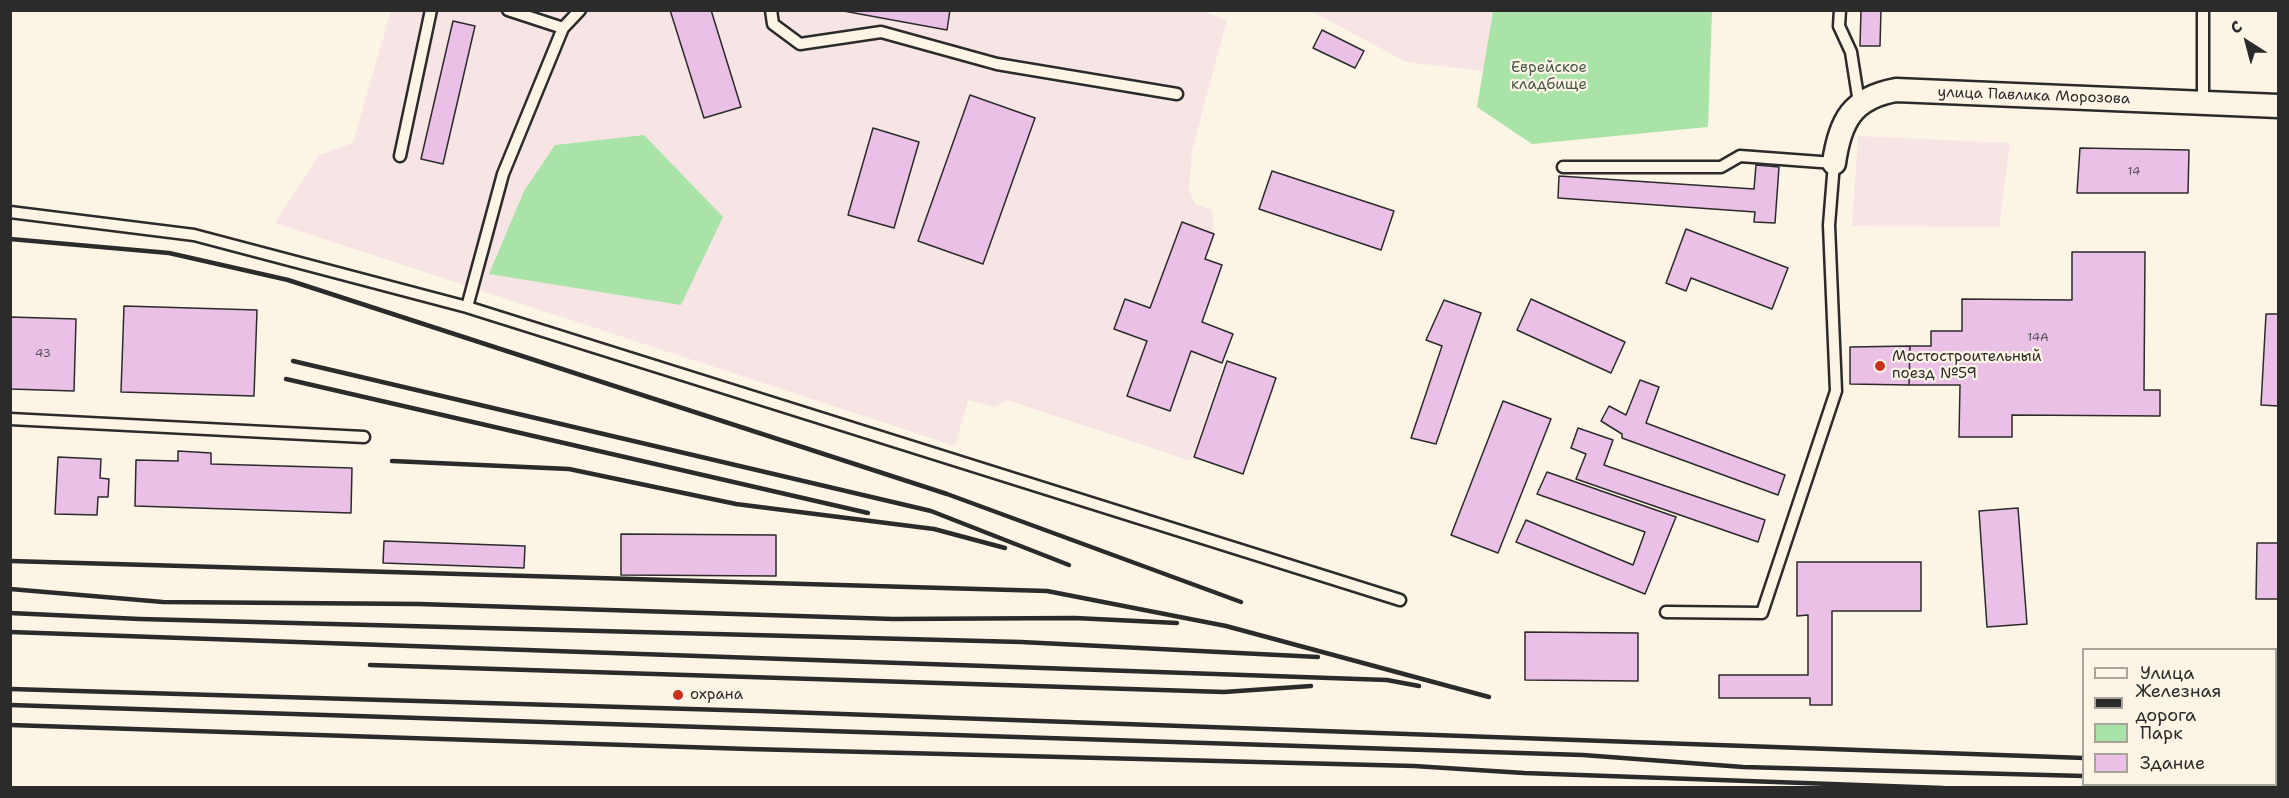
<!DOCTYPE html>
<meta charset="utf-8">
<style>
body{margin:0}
#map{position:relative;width:2289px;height:798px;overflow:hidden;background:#fcf5e5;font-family:"Shantell Sans",sans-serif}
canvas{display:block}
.frame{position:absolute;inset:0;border:12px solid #2b2b2b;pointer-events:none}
.legend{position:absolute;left:2082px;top:648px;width:195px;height:138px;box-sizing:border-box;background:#fcf5e5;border:2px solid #a8a49b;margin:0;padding:8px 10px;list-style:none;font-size:18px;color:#2b2b2b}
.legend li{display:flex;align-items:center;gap:12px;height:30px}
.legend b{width:30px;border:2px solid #a8a49b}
.north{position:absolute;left:2217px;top:12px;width:60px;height:60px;-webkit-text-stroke:4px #fcf5e5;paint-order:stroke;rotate:324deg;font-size:16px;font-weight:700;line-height:24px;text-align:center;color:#2b2b2b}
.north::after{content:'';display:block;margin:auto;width:21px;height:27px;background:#2b2b2b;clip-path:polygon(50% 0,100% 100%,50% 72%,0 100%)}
</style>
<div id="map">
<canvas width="2289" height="798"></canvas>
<div class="frame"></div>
<ul class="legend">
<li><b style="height:8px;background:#fcf5e5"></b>Улица</li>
<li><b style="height:8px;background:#2b2b2b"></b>Железная дорога</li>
<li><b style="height:16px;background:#a9e3a8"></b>Парк</li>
<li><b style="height:16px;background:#eac0e6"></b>Здание</li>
</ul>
<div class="north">С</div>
</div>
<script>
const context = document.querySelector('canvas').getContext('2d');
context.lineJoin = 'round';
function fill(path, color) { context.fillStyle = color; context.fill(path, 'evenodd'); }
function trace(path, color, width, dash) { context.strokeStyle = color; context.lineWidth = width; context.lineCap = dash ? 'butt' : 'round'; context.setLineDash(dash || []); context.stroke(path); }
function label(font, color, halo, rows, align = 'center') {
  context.font = font + ' "Shantell Sans",sans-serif'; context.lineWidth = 4.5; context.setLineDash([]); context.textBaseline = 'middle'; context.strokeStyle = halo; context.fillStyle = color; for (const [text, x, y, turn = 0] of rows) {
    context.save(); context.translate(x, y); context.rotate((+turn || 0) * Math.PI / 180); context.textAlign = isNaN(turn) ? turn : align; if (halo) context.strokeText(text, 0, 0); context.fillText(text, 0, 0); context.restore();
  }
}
const built = new Path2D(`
 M 1199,10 L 1227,20 L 1192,150 L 1189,189 L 1195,204 L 1212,210 L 1214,234 L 1205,259 L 1222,265 L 1202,322 L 1233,334 L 1191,461 L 1007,400 L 995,407 L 968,400 L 955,446 L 275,223 L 319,155 L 353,143 L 391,11 Z
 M 1311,11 L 1493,11 L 1483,71 L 1406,62 Z
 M 1858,136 L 2010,143 L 1999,227 L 1852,226 Z`);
const green = new Path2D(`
 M 1493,11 L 1712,11 L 1708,127 L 1532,144 L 1477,107 Z
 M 644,135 L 723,217 L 681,305 L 489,274 L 524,191 L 555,145 Z`);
const building = new Path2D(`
 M 670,10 L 711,10 L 741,107 L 704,118 Z
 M 838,10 L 950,10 L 947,30 Z
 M 1861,10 L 1881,10 L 1880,46 L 1860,46 Z
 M 453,21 L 475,26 L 443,164 L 421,159 Z
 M 1322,30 L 1364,51 L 1355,68 L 1313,48 Z
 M 970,95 L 1035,118 L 983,264 L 918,241 Z
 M 873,128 L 919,142 L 894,228 L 848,215 Z
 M 2080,148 L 2189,150 L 2188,193 L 2077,193 Z
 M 1756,165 L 1779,167 L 1775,223 L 1754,222 L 1755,212 L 1558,198 L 1559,176 L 1754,189 Z
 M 1272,171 L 1394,211 L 1381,250 L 1259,209 Z
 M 1182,222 L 1214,234 L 1205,259 L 1222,265 L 1202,322 L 1233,334 L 1222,363 L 1191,351 L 1170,411 L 1127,396 L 1147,341 L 1114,329 L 1125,299 L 1150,308 Z
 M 1686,229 L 1788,268 L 1772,309 L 1691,278 L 1686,291 L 1666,283 Z
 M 2072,252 L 2145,252 L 2144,390 L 2160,390 L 2160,416 L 2012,415 L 2012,437 L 1959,437 L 1960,385 L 1909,385 L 1910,346 L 1931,346 L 1931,331 L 1962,331 L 1962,299 L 2072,300 Z
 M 1531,299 L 1625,342 L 1611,373 L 1517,330 Z
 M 1444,300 L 1481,313 L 1436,444 L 1411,438 L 1442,346 L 1426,340 Z
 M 124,306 L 257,310 L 254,396 L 121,392 Z
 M 2266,314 L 2278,314 L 2278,406 L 2261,405 Z
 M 10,317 L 76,319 L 74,391 L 10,389 Z
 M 1910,346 L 1909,385 L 1850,384 L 1850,347 Z
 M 1227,361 L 1276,378 L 1243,474 L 1194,457 Z
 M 1640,380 L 1659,387 L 1646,423 L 1785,475 L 1778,495 L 1622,438 L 1622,434 L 1601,421 L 1609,406 L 1626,415 Z
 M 1503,401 L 1551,419 L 1498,553 L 1451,535 Z
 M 1578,428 L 1613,440 L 1604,465 L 1765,520 L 1758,542 L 1576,479 L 1586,454 L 1571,448 Z
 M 178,451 L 211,453 L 211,464 L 352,468 L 351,513 L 135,506 L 136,460 L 178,461 Z
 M 58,457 L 101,459 L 100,478 L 109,479 L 108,497 L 98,497 L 97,515 L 55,514 Z
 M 1547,472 L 1676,517 L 1645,594 L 1516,542 L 1526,520 L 1633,565 L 1645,532 L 1537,494 Z
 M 2018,508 L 2027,624 L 1987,627 L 1979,511 Z
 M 621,534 L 776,535 L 776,576 L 621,575 Z
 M 384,541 L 525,546 L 524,568 L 383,563 Z
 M 2257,543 L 2278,543 L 2278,599 L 2256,599 Z
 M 1797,562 L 1921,562 L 1921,611 L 1832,611 L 1832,705 L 1810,705 L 1810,698 L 1719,698 L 1719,675 L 1808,675 L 1808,615 L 1797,616 Z
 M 1525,632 L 1638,633 L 1638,681 L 1525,680 Z`);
const lane = new Path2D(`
 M 771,10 L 773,24 L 800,44 L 881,32 L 997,64 L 1177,94
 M 1840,10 L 1839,26 L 1851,52 L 1859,103
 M 563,28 L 580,10
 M 2203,102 L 2203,10
 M 400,156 L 431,10
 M 1563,167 L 1721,167 L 1740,156 L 1834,163 L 1829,225 L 1836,391 L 1762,613 L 1666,612
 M 10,212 L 194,235 L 467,307 L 1400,600
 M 467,307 L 503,174 L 563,28 L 508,10
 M 10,419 L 364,437`);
const street = new Path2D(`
 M 1834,163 C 1840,121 1852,98 1896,90 L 2278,106`);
const rail = new Path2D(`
 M 10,239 L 169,253 L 288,280 L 947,494 L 1241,602
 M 293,361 L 931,511 L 1069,565
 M 286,379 L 868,513
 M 392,461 L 569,469 L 736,504 L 934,529 L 1005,548
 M 10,561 L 1047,591 L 1226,626 L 1489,697
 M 10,589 L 163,602 L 419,604 L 893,619 L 1075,618 L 1177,623
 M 10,613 L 140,619 L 1021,642 L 1318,657
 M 10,632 L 1387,680 L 1419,686
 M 370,665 L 1224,692 L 1311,686
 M 10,689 L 758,711 L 2084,758
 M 10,705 L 1583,755 L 1743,767 L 2084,776
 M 10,725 L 749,749 L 1414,766 L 1524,773 L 1943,788
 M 2276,763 L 2278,764
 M 2276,782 L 2278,782`);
const markers = [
 [1880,366,6,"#c8321e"],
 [678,695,6,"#c8321e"]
];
const numberNames = [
 ["14",2134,172],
 ["14А",2038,338],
 ["43",43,354]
];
const parkNames = [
 ["Еврейское",1549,68],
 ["кладбище",1549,85]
];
const streetNames = [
 ["улица Павлика Морозова",2034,96,2]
];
const poiNames = [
 ["Мостостроительный",1892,357],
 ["поезд №59",1892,374],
 ["охрана",690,695]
];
fill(built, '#f7e5e5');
fill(green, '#a9e3a8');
fill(building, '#eac0e6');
trace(building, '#2b2b2b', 1.5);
trace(lane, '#2b2b2b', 15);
trace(street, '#2b2b2b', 27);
trace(lane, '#fcf5e5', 10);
trace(street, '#fcf5e5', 22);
trace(rail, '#2b2b2b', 4.5);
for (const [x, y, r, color] of markers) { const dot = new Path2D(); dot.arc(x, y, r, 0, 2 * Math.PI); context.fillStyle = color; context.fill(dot); trace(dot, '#fcf5e5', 2); }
label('12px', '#5b505a', null, numberNames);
label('15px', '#4a594a', '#fcf5e5', parkNames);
label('15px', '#2b2b2b', '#fcf5e5', streetNames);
label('15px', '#2b2b2b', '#fcf5e5', poiNames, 'left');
</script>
